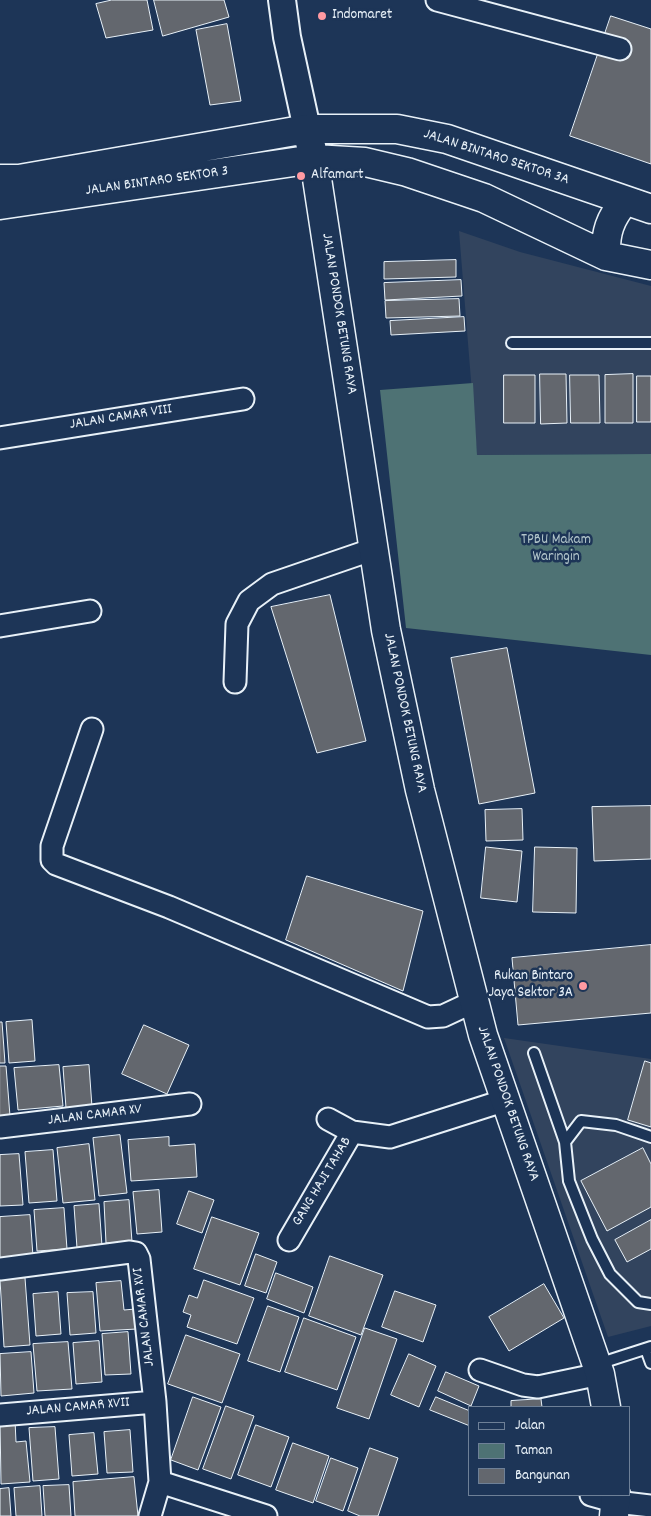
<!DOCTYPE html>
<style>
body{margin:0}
#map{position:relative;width:651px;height:1516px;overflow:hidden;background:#1d3557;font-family:Dekko,sans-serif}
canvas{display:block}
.legend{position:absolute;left:468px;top:1406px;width:162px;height:90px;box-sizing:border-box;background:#1d3557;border:1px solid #6e8097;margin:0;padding:6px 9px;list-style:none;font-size:15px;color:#e8f1f8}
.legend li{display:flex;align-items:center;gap:10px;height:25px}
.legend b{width:25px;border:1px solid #6e8097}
</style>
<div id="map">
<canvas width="651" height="1516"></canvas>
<ul class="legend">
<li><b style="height:6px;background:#1d3557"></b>Jalan</li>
<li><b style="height:14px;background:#4e7274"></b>Taman</li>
<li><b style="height:14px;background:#63676e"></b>Bangunan</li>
</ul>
</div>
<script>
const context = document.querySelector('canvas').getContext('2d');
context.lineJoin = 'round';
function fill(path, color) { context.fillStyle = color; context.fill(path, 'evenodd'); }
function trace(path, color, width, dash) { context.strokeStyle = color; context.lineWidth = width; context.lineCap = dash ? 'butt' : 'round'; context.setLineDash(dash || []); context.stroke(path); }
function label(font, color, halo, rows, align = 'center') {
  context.font = font + ' Dekko,sans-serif'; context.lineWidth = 5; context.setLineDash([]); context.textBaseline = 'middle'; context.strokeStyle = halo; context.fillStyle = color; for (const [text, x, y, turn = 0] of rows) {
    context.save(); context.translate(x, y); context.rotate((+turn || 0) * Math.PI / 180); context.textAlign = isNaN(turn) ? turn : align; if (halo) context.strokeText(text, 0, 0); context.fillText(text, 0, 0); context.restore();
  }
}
const built = new Path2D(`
 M 459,231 L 520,252 L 651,286 L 651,454 L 477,455 Z
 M 504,1038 L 651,1059 L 651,1326 L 608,1337 Z`);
const green = new Path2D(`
 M 473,383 L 477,455 L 651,454 L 651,655 L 406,628 L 380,390 Z`);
const building = new Path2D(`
 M 112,0 L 147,0 L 153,30 L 106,38 L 96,4 Z
 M 154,0 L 224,0 L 229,17 L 163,36 Z
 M 611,16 L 651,29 L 651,164 L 570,136 Z
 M 227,24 L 241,101 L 210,105 L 196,30 Z
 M 456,260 L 456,277 L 384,279 L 384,262 Z
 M 461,280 L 462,296 L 385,300 L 384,283 Z
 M 459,299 L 460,316 L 386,318 L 385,301 Z
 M 464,317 L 465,331 L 391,335 L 390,321 Z
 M 540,374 L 566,374 L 567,423 L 541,424 Z
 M 633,374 L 633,423 L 605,423 L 605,375 Z
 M 504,375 L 535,375 L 535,423 L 504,423 Z
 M 570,375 L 599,375 L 600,423 L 571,423 Z
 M 637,376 L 651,376 L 651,422 L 637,422 Z
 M 330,595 L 366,741 L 317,753 L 271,607 Z
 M 507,648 L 535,793 L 479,804 L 451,658 Z
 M 651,806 L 651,859 L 594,861 L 592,807 Z
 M 522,809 L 523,840 L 486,841 L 485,810 Z
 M 486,847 L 522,851 L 517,902 L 481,898 Z
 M 535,847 L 577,848 L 576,913 L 533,912 Z
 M 307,876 L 423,911 L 403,991 L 286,940 Z
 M 651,945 L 651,1013 L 518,1025 L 512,958 Z
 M 32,1020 L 35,1061 L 9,1063 L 6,1022 Z
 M 0,1022 L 2,1022 L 5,1063 L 0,1063 Z
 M 144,1025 L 189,1045 L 167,1094 L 122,1074 Z
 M 645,1061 L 651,1063 L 651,1127 L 628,1120 Z
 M 59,1065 L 63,1106 L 18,1110 L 14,1068 Z
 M 89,1065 L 92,1107 L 66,1108 L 63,1067 Z
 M 0,1066 L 6,1066 L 10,1116 L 0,1117 Z
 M 120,1135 L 127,1193 L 99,1196 L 93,1138 Z
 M 169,1137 L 169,1146 L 195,1144 L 197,1177 L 131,1181 L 128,1140 Z
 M 89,1144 L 95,1200 L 63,1203 L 57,1148 Z
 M 643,1148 L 651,1164 L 651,1207 L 607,1231 L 581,1181 Z
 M 53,1150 L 57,1201 L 29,1203 L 25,1152 Z
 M 19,1154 L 23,1205 L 0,1206 L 0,1155 Z
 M 159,1190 L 162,1232 L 137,1234 L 133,1192 Z
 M 189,1191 L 214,1200 L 202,1233 L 177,1224 Z
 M 129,1200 L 132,1242 L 106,1243 L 104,1202 Z
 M 99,1204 L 102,1246 L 77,1248 L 74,1206 Z
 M 64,1208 L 67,1249 L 37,1251 L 34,1210 Z
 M 30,1215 L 33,1256 L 0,1258 L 0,1217 Z
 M 212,1217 L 259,1233 L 240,1285 L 194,1269 Z
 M 651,1220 L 651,1249 L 627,1262 L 615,1240 Z
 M 256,1254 L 277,1262 L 266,1293 L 245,1286 Z
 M 330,1256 L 383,1275 L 361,1335 L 309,1316 Z
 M 276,1273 L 313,1287 L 304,1313 L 267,1299 Z
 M 25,1278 L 30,1345 L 4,1347 L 0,1280 Z
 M 204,1280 L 254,1298 L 237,1344 L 187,1327 L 191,1315 L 183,1312 L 189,1295 L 197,1298 Z
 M 121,1281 L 124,1310 L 135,1309 L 137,1329 L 100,1331 L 96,1283 Z
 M 544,1284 L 564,1318 L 509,1351 L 489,1317 Z
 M 395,1291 L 436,1305 L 423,1342 L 382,1327 Z
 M 58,1292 L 61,1334 L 36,1336 L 33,1294 Z
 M 93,1292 L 96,1333 L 70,1335 L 67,1293 Z
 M 268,1306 L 299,1317 L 280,1372 L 248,1361 Z
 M 304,1318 L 356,1337 L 337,1390 L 285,1372 Z
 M 365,1328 L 397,1339 L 369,1419 L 337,1408 Z
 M 128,1332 L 131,1374 L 105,1375 L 102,1334 Z
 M 186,1335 L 240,1354 L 222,1403 L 168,1384 Z
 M 99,1341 L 102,1382 L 76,1384 L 73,1343 Z
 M 68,1342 L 72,1389 L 37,1391 L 33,1344 Z
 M 31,1352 L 34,1393 L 1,1396 L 0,1354 Z
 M 409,1354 L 436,1366 L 419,1407 L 391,1395 Z
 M 446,1372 L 479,1386 L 471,1406 L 438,1391 Z
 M 193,1397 L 221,1407 L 198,1470 L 171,1460 Z
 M 436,1397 L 470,1411 L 470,1426 L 430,1410 Z
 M 541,1399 L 542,1407 L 511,1407 L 511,1401 Z
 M 226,1406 L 254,1416 L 231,1479 L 203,1469 Z
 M 15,1420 L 16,1442 L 26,1441 L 30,1482 L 1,1484 L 0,1421 Z
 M 256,1425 L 289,1437 L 271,1487 L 238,1475 Z
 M 55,1427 L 59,1479 L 33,1481 L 29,1428 Z
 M 130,1430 L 133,1472 L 107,1473 L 104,1432 Z
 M 94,1433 L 98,1474 L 72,1476 L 69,1435 Z
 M 293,1443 L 329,1456 L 313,1503 L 276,1490 Z
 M 370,1448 L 398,1458 L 378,1516 L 360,1516 L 348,1511 Z
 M 331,1458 L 358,1468 L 343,1511 L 316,1501 Z
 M 134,1477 L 138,1516 L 75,1516 L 73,1482 Z
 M 69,1485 L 71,1516 L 45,1516 L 43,1486 Z
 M 40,1486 L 42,1516 L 16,1516 L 14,1488 Z
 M 9,1488 L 11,1516 L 0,1516 L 0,1489 Z`);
const service = new Path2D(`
 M 512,343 L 651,343
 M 534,1053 L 565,1142
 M 651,1137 L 616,1125 L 581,1121 L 565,1142 L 569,1181 L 592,1239 L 610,1274 L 638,1302 L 651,1304
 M 646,1349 L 651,1363
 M 598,1364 L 651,1347`);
const minor = new Path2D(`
 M 437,0 L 620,49
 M 0,438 L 243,399
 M 0,626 L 90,611
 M 235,682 L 237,624 L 249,601 L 272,584 L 374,549
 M 92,729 L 52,846 L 52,860 L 56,864 L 169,907 L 428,1017 L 443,1016 L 473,1002
 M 328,1119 L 352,1132
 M 0,1127 L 190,1104
 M 289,1240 L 352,1132 L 390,1137 L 506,1100
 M 0,1269 L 130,1252 L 136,1253 L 139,1259 L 155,1402 L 160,1482 L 150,1516
 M 480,1370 L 523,1385 L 538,1387 L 600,1374
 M 0,1415 L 155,1402
 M 160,1482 L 266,1516
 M 591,1495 L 616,1502 L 651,1506`);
const tertiary = new Path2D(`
 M 282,0 L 287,37 L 307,129`);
const secondary = new Path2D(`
 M 307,129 L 314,159 L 386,630 L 420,790 L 483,1035 L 600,1374 L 606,1407
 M 0,179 L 19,179 L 307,129 L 397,129 L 447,139 L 651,209
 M 0,205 L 314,159 L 365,162 L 407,172 L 484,198 L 606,256 L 651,265
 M 606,256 C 605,233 610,218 625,201
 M 614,1516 L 616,1495`);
const markers = [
 [322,16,5,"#ff9aa2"],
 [301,176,5,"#ff9aa2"],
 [583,986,5,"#ff9aa2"]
];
const poiNames = [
 ["Indomaret",332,16],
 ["Alfamart",311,176],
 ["Rukan Bintaro",573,977,"right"],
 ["Jaya Sektor 3A",573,994,"right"]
];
const streetNames = [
 ["JALAN BINTARO SEKTOR 3A",496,158,18],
 ["JALAN BINTARO SEKTOR 3",157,182,-8],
 ["JALAN PONDOK BETUNG RAYA",338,314,81],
 ["JALAN CAMAR VIII",121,418,-9],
 ["JALAN PONDOK BETUNG RAYA",404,713,78],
 ["JALAN PONDOK BETUNG RAYA",507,1104,71],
 ["JALAN CAMAR XV",95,1116,-7],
 ["GANG HAJI TAHAB",323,1182,-59],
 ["JALAN CAMAR XVI",145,1317,-97],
 ["JALAN CAMAR XVII",78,1408,-5]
];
const parkNames = [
 ["TPBU Makam",556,541],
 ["Waringin",556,558]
];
fill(built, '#32445e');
fill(green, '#4e7274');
fill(building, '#63676e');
trace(building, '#e8f1f8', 1);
trace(service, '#e8f1f8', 14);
trace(minor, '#e8f1f8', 25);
trace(tertiary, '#e8f1f8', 30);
trace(secondary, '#e8f1f8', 31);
trace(service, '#1d3557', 10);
trace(minor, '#1d3557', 21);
trace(tertiary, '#1d3557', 26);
trace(secondary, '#1d3557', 28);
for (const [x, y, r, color] of markers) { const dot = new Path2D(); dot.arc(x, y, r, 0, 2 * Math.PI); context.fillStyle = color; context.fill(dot); trace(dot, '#1d3557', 2); }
label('15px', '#e8f1f8', '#1d3557', poiNames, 'left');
label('15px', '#e8f1f8', '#1d3557', streetNames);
label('15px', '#b2c5ca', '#1d3557', parkNames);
</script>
